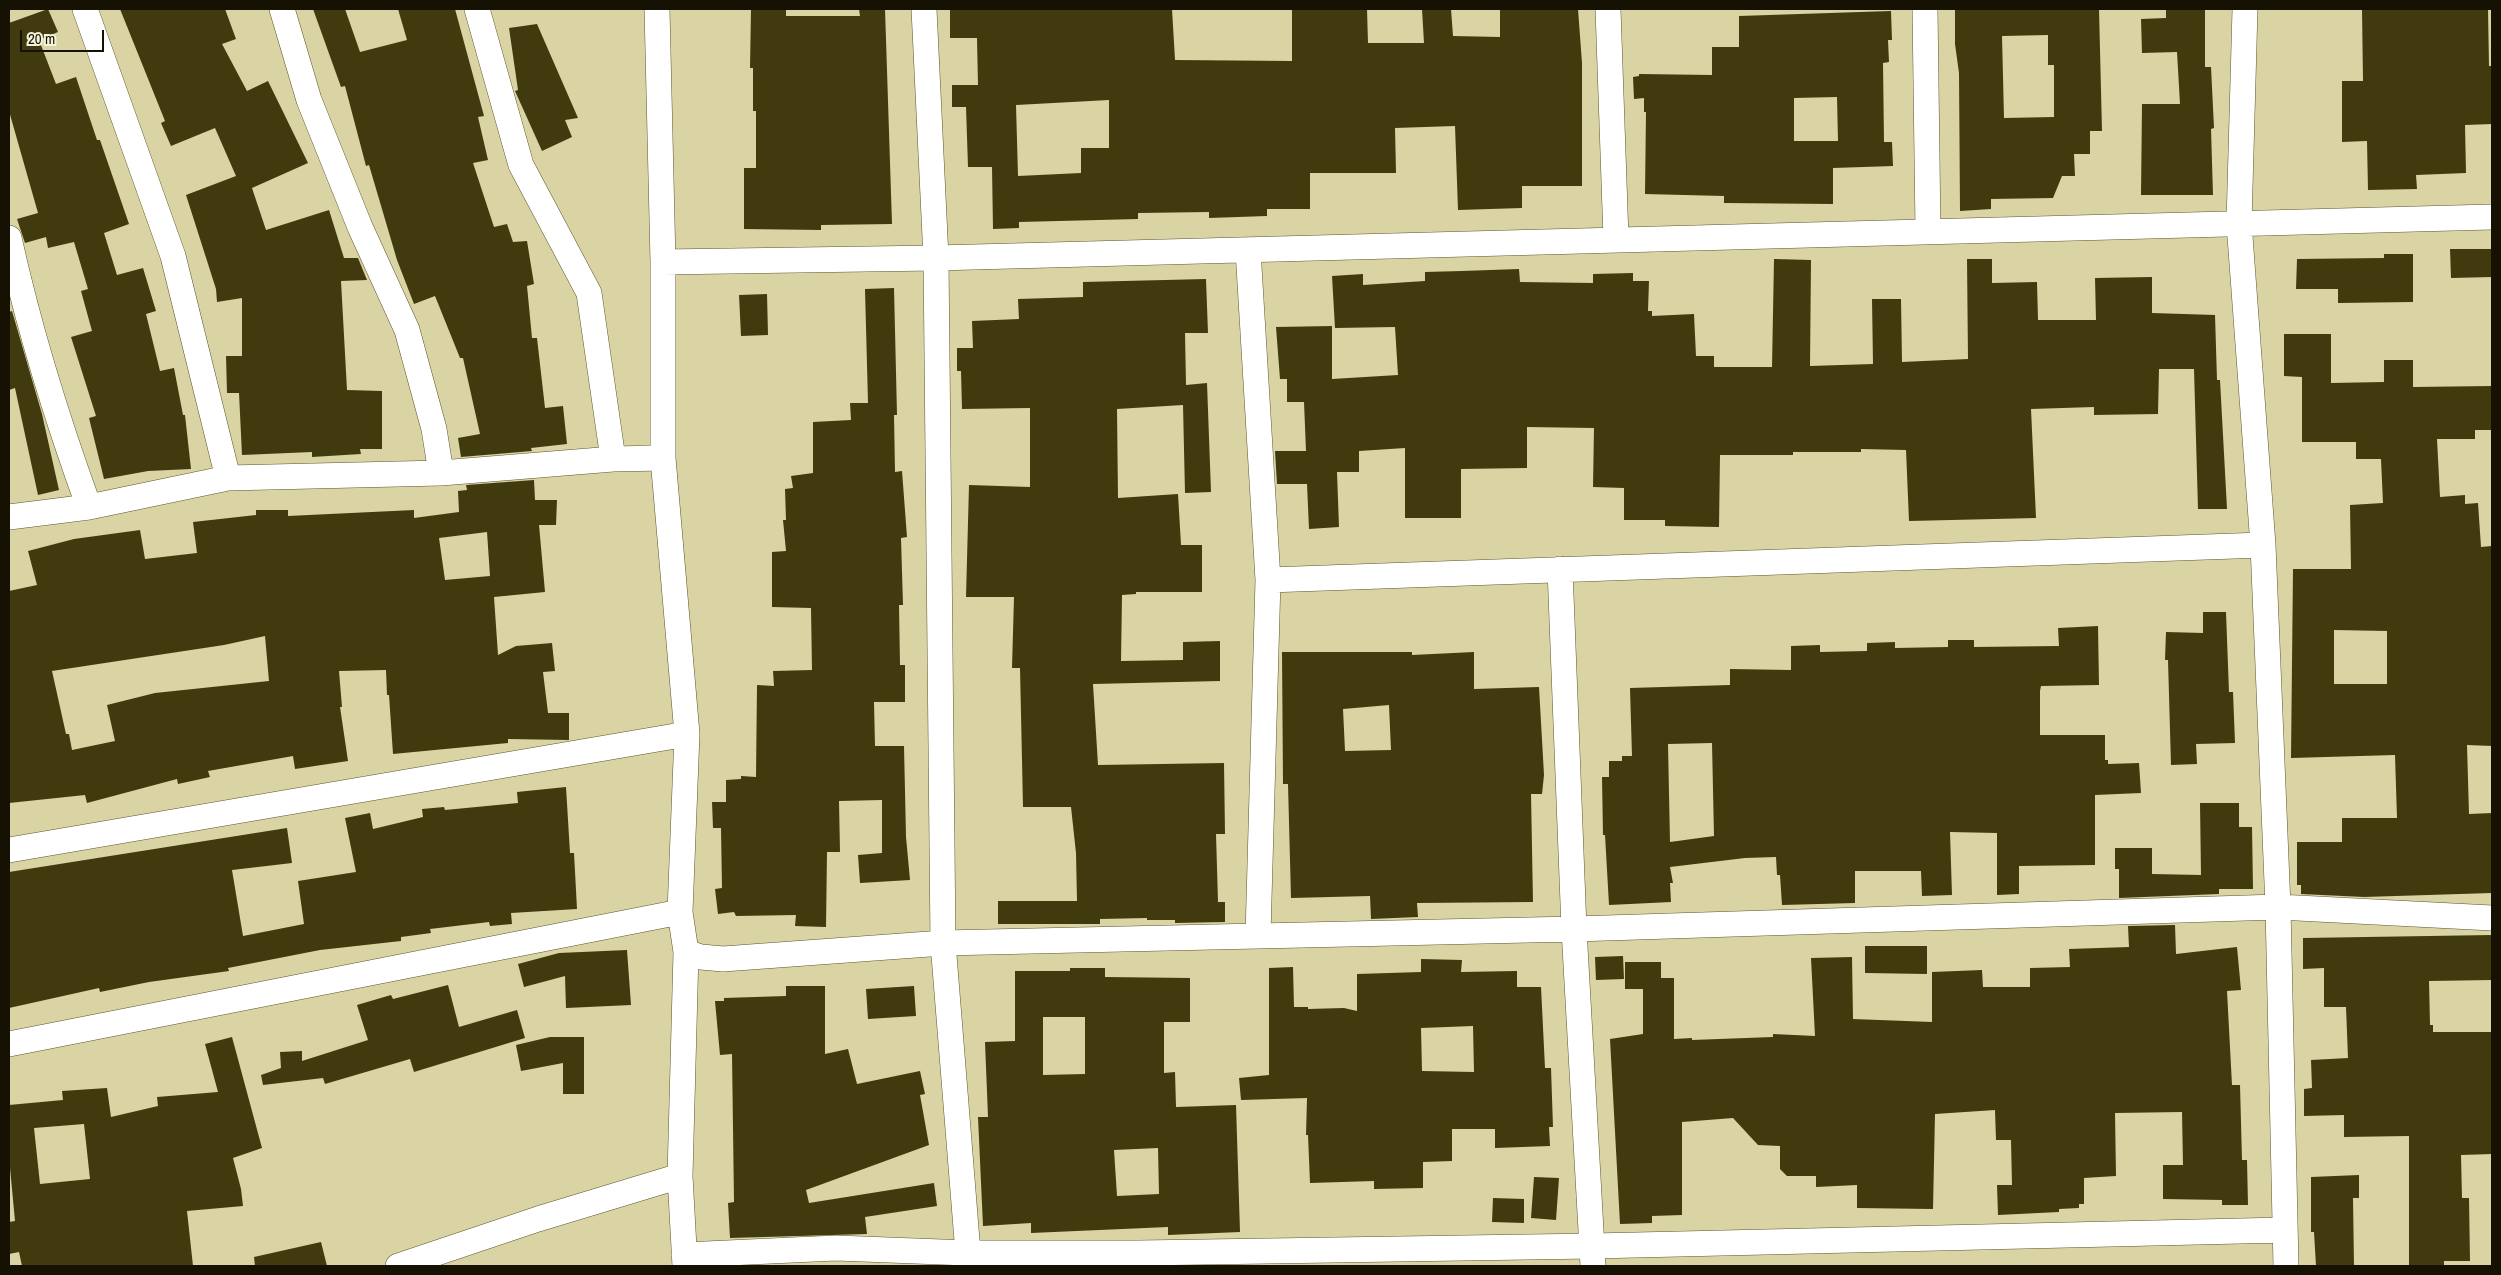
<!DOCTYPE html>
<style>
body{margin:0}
#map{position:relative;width:2501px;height:1275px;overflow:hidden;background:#dad3a4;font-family:"Archivo Narrow",sans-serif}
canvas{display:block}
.frame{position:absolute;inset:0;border:10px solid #151203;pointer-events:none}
.scale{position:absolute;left:20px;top:30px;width:84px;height:22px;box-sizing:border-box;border:2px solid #151203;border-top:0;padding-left:6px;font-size:15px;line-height:18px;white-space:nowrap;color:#151203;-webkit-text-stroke:4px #f6f3dc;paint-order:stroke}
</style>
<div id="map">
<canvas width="2501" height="1275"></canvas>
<div class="frame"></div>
<div class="scale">20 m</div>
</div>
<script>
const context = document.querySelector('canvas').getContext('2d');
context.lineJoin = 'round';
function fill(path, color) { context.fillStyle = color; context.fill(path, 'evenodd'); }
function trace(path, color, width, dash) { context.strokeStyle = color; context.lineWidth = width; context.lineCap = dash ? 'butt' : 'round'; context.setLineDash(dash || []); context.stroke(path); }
const building = new Path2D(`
 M 48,9 L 58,32 L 39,40 L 56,84 L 76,77 L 97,140 L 100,140 L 129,224 L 104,233 L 117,275 L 143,268 L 156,311 L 146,314 L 160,371 L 174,368 L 183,415 L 185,415 L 191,469 L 148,471 L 104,479 L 89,418 L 96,416 L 71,337 L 92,331 L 81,291 L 88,289 L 74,242 L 48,248 L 46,237 L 25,243 L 17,219 L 38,213 L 9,111 L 9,23 Z
 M 120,9 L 225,9 L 236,39 L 222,44 L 247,91 L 268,81 L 308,163 L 252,188 L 266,230 L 329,210 L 344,258 L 358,258 L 367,280 L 341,281 L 347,390 L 382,391 L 382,449 L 360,449 L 361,454 L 312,457 L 312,452 L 242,455 L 239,393 L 227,393 L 226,356 L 242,356 L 242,298 L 217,302 L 216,289 L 186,195 L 236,176 L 215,128 L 171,146 L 161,123 L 165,121 Z
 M 313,9 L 345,9 L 360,52 L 407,40 L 398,9 L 455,9 L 484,116 L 478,117 L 488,160 L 473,163 L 494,227 L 507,224 L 513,242 L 527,241 L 534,284 L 527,286 L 532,338 L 537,338 L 545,408 L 563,406 L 567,444 L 531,448 L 532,451 L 461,457 L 458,438 L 480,434 L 463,358 L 460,358 L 435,296 L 414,304 L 397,260 L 369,165 L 366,166 L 345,86 L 341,87 Z
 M 751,9 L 786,9 L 786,16 L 860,16 L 859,9 L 885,9 L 892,224 L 821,225 L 821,230 L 744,229 L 744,168 L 756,168 L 756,111 L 753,111 L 753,68 L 750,68 Z
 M 950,9 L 1172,9 L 1175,60 L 1292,61 L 1292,9 L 1367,9 L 1368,43 L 1424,43 L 1422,9 L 1451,9 L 1453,36 L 1500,37 L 1500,9 L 1578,9 L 1582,63 L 1582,186 L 1522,186 L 1522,208 L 1458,210 L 1455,126 L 1395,128 L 1396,173 L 1310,173 L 1310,209 L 1267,209 L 1267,216 L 1209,218 L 1209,212 L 1138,213 L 1138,219 L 1019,222 L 1019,228 L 993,229 L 992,167 L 968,167 L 966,107 L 952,107 L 952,85 L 978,85 L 977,38 L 950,38 ZM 1109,100 L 1109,148 L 1081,148 L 1081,173 L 1018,176 L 1016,105 Z
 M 1955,9 L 2099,9 L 2102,131 L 2090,131 L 2090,154 L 2074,154 L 2075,176 L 2062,176 L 2053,198 L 1991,199 L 1991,209 L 1960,211 L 1959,73 L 1955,44 ZM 2048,35 L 2048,65 L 2054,65 L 2054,117 L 2004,118 L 2002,36 Z
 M 2166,9 L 2205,9 L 2205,67 L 2211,67 L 2214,128 L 2211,129 L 2213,195 L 2141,195 L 2142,104 L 2180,104 L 2177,52 L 2142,53 L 2141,19 L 2166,18 Z
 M 2362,9 L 2488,9 L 2489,66 L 2492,66 L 2492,124 L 2465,125 L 2466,173 L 2416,175 L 2417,189 L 2368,190 L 2367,141 L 2342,142 L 2342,81 L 2363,81 Z
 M 1891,11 L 1892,40 L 1888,40 L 1889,62 L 1883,63 L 1884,142 L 1892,142 L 1893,166 L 1833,168 L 1833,204 L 1724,203 L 1724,196 L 1645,194 L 1646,112 L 1644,112 L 1644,98 L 1634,99 L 1633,77 L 1639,76 L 1639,74 L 1712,75 L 1712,47 L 1739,47 L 1739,16 ZM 1837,97 L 1838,141 L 1794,141 L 1794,98 Z
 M 537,24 L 578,118 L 565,120 L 572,137 L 542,151 L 515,91 L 518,90 L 509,28 Z
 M 2450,249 L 2492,249 L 2492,277 L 2451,278 Z
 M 2384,254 L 2413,254 L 2413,302 L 2338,303 L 2338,289 L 2296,289 L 2297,259 L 2384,258 Z
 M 1774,259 L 1811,260 L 1810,366 L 1873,364 L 1872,299 L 1901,299 L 1902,362 L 1968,359 L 1967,259 L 1992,259 L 1992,283 L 2037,282 L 2038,320 L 2096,320 L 2095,278 L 2152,277 L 2152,313 L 2215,315 L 2217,380 L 2220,380 L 2227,509 L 2198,509 L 2194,369 L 2159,369 L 2158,414 L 2094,415 L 2094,407 L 2031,409 L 2036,518 L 1909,521 L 1906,450 L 1861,449 L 1861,452 L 1793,452 L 1793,455 L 1720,455 L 1719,527 L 1665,526 L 1665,520 L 1624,520 L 1624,488 L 1593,487 L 1594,428 L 1527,427 L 1527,468 L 1461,469 L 1461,518 L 1405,518 L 1405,448 L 1359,451 L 1359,472 L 1337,472 L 1339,527 L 1309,529 L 1307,484 L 1277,484 L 1275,451 L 1306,451 L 1304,402 L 1287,402 L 1287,379 L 1280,379 L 1276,327 L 1332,326 L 1332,379 L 1398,375 L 1395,327 L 1335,328 L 1332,276 L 1363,274 L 1363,285 L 1425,281 L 1425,272 L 1462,271 L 1519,269 L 1520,282 L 1593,283 L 1593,274 L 1633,273 L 1633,281 L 1649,281 L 1648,311 L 1652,311 L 1652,316 L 1694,314 L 1696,356 L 1714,356 L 1714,367 L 1772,367 Z
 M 1206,279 L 1208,333 L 1185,333 L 1186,385 L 1207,383 L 1211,492 L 1185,493 L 1183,405 L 1117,409 L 1118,498 L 1178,494 L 1181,545 L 1202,545 L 1202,592 L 1136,592 L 1136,594 L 1122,595 L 1121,661 L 1183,660 L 1183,642 L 1220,641 L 1220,681 L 1093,684 L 1098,765 L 1224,763 L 1225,834 L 1216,834 L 1218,902 L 1225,902 L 1225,922 L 1175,923 L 1175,920 L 1147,920 L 1147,918 L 1100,919 L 1100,924 L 998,924 L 998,901 L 1077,901 L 1076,853 L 1071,807 L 1023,807 L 1020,668 L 1012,668 L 1014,597 L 966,597 L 969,485 L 1030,487 L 1030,408 L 962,409 L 961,371 L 957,371 L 957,348 L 973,348 L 972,321 L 1019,319 L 1018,299 L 1083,297 L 1083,282 Z
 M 894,288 L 897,415 L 894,415 L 895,472 L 902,471 L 907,537 L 901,538 L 903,605 L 899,605 L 900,665 L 905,665 L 905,702 L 874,702 L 875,746 L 904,746 L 906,837 L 910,880 L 860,883 L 858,855 L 882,853 L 882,800 L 839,801 L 840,852 L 827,852 L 826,927 L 795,926 L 796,915 L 736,916 L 734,912 L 718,914 L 715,889 L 722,888 L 721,828 L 713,828 L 712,802 L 726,802 L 726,780 L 741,779 L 741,776 L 756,777 L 757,685 L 774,686 L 773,671 L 812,670 L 811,608 L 772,607 L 772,552 L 786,551 L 783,520 L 786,520 L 785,489 L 793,488 L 791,476 L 813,473 L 813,422 L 851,420 L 850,403 L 868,403 L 865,289 Z
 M 767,294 L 768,335 L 741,336 L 739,295 Z
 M 12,311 L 42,414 L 59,490 L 38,495 L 15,388 L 9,390 L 9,312 Z
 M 2284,334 L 2331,334 L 2331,383 L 2384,382 L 2384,360 L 2413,360 L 2413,387 L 2492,386 L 2492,430 L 2475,430 L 2475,439 L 2437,439 L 2440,497 L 2465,495 L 2465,504 L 2478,503 L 2481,547 L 2492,546 L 2492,746 L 2467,745 L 2469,814 L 2492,813 L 2492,893 L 2364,897 L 2301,894 L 2301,885 L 2297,885 L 2297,842 L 2342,842 L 2342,818 L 2397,818 L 2395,755 L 2291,758 L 2293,569 L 2351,569 L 2350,505 L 2383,503 L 2381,459 L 2356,459 L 2356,442 L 2302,442 L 2302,377 L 2284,376 ZM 2334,630 L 2387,631 L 2387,684 L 2334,684 Z
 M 534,480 L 535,500 L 557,500 L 556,525 L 539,525 L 545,592 L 494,597 L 498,655 L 516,646 L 552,643 L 555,671 L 543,672 L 548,713 L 569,713 L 569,740 L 508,739 L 508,743 L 393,754 L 389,695 L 387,695 L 386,670 L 339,671 L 342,707 L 340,707 L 348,761 L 295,769 L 293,756 L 208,771 L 210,777 L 178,784 L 177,779 L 87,803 L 85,795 L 9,803 L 9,591 L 37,585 L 28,551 L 74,539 L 140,530 L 145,559 L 197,553 L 193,522 L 256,515 L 256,510 L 288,510 L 288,516 L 414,510 L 414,518 L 459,512 L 458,491 L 467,490 L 466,485 ZM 487,532 L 490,576 L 445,580 L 439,538 ZM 265,636 L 269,681 L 155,693 L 107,705 L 115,741 L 72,750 L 69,734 L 66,734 L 52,671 L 224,645 Z
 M 2203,612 L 2226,612 L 2229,692 L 2233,692 L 2235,743 L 2196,744 L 2197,764 L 2171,765 L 2168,660 L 2165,660 L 2166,632 L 2203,633 Z
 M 2098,626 L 2099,685 L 2041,686 L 2040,691 L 2040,735 L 2105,735 L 2105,760 L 2108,760 L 2108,764 L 2139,763 L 2141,793 L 2095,795 L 2095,865 L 2019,866 L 2019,894 L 1997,895 L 1997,833 L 1950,832 L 1952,895 L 1922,896 L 1921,871 L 1855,871 L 1855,903 L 1782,905 L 1780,875 L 1777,875 L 1776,857 L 1745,858 L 1670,867 L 1673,883 L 1670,883 L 1671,902 L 1609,905 L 1605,835 L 1603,835 L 1602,777 L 1609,777 L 1609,761 L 1622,761 L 1622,756 L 1632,756 L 1630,688 L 1730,685 L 1730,669 L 1791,670 L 1791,646 L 1820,645 L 1820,652 L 1867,651 L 1867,643 L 1895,642 L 1895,648 L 1948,647 L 1948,640 L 1974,640 L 1974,647 L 2059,646 L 2058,628 ZM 1712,743 L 1714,836 L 1670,842 L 1668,744 Z
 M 1282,652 L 1412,652 L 1412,655 L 1474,652 L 1474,689 L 1539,687 L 1544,775 L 1542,794 L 1531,794 L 1533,902 L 1417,903 L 1418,917 L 1371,919 L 1370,896 L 1291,898 L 1288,784 L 1283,784 ZM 1389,705 L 1391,750 L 1345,751 L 1343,709 Z
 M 566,787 L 570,853 L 574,853 L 577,909 L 511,913 L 512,924 L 490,926 L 489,922 L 430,929 L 431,933 L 401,937 L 401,941 L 320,950 L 228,968 L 229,971 L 149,982 L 100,992 L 99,988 L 9,1008 L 9,872 L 287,828 L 292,863 L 232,870 L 243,936 L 304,924 L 298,881 L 356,872 L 345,818 L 370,813 L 373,829 L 423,817 L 422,809 L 444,807 L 445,810 L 518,803 L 517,792 Z
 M 2200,803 L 2239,803 L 2239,827 L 2252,827 L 2253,889 L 2219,889 L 2219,894 L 2119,898 L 2119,869 L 2115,869 L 2115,848 L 2152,848 L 2152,874 L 2201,875 Z
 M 2175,925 L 2176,954 L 2237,947 L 2241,990 L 2227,991 L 2232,1085 L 2240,1085 L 2242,1160 L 2247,1160 L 2248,1205 L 2222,1205 L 2222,1200 L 2163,1199 L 2163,1165 L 2183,1165 L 2182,1112 L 2115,1113 L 2116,1176 L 2084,1178 L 2084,1204 L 2079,1204 L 2079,1208 L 2059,1209 L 2059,1212 L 1998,1215 L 1997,1185 L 2012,1185 L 2011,1140 L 1996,1140 L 1995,1110 L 1935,1114 L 1933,1209 L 1857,1208 L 1857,1185 L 1816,1187 L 1816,1176 L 1787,1176 L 1780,1169 L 1780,1146 L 1758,1145 L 1733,1118 L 1682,1122 L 1682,1215 L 1652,1216 L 1652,1223 L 1620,1224 L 1610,1039 L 1643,1034 L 1643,989 L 1625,989 L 1625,962 L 1661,962 L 1661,978 L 1674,978 L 1674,1039 L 1692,1038 L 1692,1040 L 1773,1037 L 1773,1034 L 1815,1036 L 1811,958 L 1852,957 L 1853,1019 L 1932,1022 L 1932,972 L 1982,970 L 1983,987 L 2030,987 L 2030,968 L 2070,967 L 2069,949 L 2129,947 L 2128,926 Z
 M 2492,935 L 2492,980 L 2429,981 L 2430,1025 L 2433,1025 L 2433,1032 L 2492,1032 L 2492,1154 L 2461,1155 L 2462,1198 L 2469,1198 L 2470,1261 L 2444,1261 L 2444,1266 L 2409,1266 L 2409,1136 L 2344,1137 L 2344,1115 L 2304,1116 L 2304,1089 L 2312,1088 L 2311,1060 L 2348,1058 L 2346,1007 L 2324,1007 L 2324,968 L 2303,969 L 2303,938 Z
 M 1865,946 L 1927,946 L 1927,974 L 1865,973 Z
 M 627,950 L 631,1005 L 566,1008 L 565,976 L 524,987 L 518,964 L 559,953 Z
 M 1623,956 L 1624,979 L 1596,980 L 1595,957 Z
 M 1421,959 L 1462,960 L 1461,972 L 1517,971 L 1517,987 L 1541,987 L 1545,1068 L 1551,1068 L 1553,1127 L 1549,1127 L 1550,1146 L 1495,1148 L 1495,1129 L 1452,1129 L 1452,1161 L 1423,1162 L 1423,1188 L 1374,1189 L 1374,1181 L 1310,1183 L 1308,1135 L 1306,1135 L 1307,1098 L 1241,1100 L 1239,1078 L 1269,1075 L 1269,968 L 1293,967 L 1294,1007 L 1308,1007 L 1308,1009 L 1344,1008 L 1357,1011 L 1357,974 L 1421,972 ZM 1473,1026 L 1474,1072 L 1422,1071 L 1421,1028 Z
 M 1070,968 L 1105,968 L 1105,977 L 1190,978 L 1190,1022 L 1164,1022 L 1164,1073 L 1175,1072 L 1176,1107 L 1236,1105 L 1240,1232 L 1168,1235 L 1168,1227 L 1031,1233 L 1031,1223 L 983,1226 L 978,1117 L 988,1117 L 985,1042 L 1015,1041 L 1015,971 L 1070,971 ZM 1043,1017 L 1085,1017 L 1085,1074 L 1043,1075 ZM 1158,1148 L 1159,1194 L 1117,1196 L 1114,1150 Z
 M 448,985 L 459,1027 L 517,1010 L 525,1038 L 414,1072 L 410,1059 L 325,1084 L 323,1078 L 263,1085 L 261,1075 L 281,1068 L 280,1052 L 302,1051 L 302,1061 L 368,1040 L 357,1005 L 391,995 L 393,999 Z
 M 786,986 L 825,986 L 825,1054 L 848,1049 L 857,1084 L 920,1071 L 925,1094 L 920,1095 L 929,1145 L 806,1190 L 809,1203 L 934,1183 L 937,1206 L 865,1217 L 867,1234 L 730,1238 L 728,1203 L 734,1202 L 732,1054 L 720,1055 L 715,1001 L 724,1001 L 724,998 L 786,996 Z
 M 914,986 L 916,1016 L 868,1019 L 866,989 Z
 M 232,1037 L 262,1148 L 233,1158 L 241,1189 L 243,1206 L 187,1211 L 193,1266 L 22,1266 L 19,1252 L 9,1254 L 9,1222 L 15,1221 L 9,1157 L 9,1105 L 63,1100 L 62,1091 L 107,1088 L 111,1117 L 158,1106 L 157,1097 L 218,1092 L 205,1044 ZM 84,1124 L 90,1179 L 40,1184 L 34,1128 Z
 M 550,1037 L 584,1037 L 584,1094 L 563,1094 L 563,1063 L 521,1071 L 516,1045 Z
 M 2359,1175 L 2359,1198 L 2353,1198 L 2354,1266 L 2316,1266 L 2314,1232 L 2311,1232 L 2311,1177 Z
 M 1534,1177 L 1559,1178 L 1556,1220 L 1531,1218 Z
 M 1493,1198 L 1524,1199 L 1524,1223 L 1492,1222 Z
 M 321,1242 L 327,1266 L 255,1266 L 254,1257 Z`);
const street = new Path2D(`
 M 85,9 L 173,256 L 228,478
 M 282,9 L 309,100 L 360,227 L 407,330 L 434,429 L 441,473
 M 477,9 L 521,165 L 589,293 L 613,459
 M 657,9 L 663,262 L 663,458 L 687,734 L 680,912 L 686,952 L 680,1176 L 685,1266
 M 924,9 L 936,258 L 943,943 L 968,1253
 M 1608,9 L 1616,239
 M 1925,9 L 1928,231
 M 2245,9 L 2239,223 L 2263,545 L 2278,907 L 2286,1266
 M 9,238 C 29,329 57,419 89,507
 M 1248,250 L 1268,580 L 1258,935
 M 663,262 L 936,258 L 2492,217
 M 9,517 L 89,507 L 228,478 L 441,473 L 613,459 L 663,458
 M 1560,569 L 1574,929 L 1593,1266
 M 1268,580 L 2263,545
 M 9,850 L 687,734
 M 686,952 L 701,957 L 723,959 L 943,943 L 1574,929 L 2278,907 L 2492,918
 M 9,1044 L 680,912
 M 684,1255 L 836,1248 L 968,1253 L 1139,1253 L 1593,1246 L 2284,1230
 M 398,1266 L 538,1219 L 680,1176`);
fill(building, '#413a0e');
trace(street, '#5c562b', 26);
trace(street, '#fff', 25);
</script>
